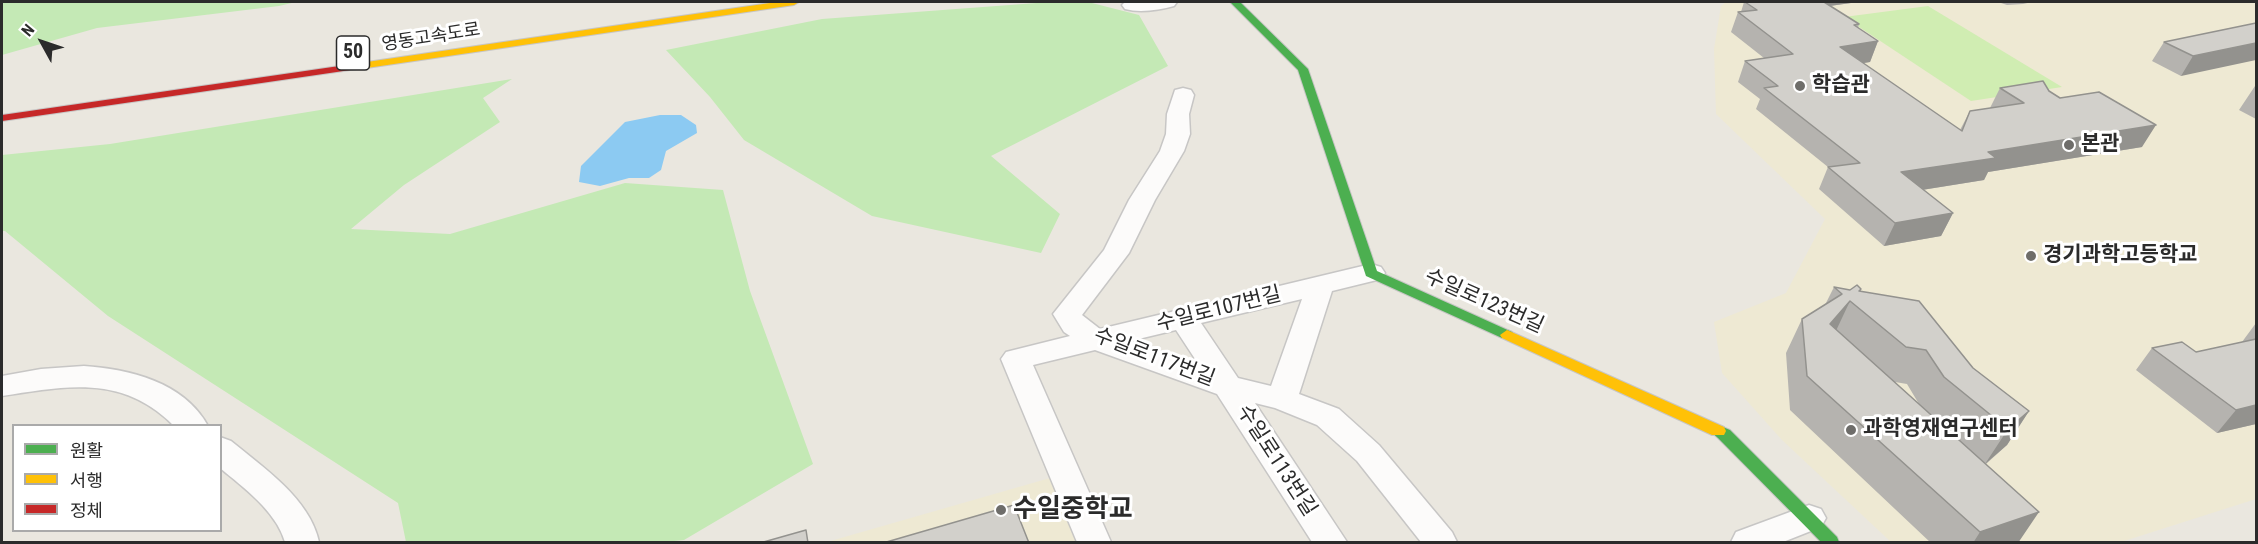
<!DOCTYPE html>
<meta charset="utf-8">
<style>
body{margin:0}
#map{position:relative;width:2258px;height:544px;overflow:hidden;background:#eae7df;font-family:"Roboto Condensed","Noto Sans KR",sans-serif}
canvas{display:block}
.frame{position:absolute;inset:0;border:3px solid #2b2b2b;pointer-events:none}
.legend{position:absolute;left:12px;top:424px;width:210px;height:108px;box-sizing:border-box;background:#fff;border:2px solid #aaa;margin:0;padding:8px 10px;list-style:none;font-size:18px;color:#2b2b2b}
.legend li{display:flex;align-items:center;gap:12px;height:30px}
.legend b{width:30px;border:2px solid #aaa}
.north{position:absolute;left:12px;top:12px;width:60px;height:60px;-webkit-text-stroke:4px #fff;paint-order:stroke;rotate:310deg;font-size:16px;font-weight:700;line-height:24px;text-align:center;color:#2b2b2b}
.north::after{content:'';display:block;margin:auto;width:21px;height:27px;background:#2b2b2b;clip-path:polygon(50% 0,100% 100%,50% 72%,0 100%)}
</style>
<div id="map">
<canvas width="2258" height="544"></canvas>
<div class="frame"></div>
<ul class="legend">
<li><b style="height:8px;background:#4caf50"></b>원활</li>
<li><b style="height:8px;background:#ffc107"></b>서행</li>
<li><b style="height:8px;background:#c62828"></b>정체</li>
</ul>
<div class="north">N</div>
</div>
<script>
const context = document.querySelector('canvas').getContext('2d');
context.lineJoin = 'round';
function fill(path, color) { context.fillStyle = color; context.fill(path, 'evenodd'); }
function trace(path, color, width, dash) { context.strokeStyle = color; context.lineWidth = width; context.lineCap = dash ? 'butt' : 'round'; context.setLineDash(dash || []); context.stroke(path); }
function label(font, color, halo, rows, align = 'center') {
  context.font = font + ' "Roboto Condensed","Noto Sans KR",sans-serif'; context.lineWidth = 6; context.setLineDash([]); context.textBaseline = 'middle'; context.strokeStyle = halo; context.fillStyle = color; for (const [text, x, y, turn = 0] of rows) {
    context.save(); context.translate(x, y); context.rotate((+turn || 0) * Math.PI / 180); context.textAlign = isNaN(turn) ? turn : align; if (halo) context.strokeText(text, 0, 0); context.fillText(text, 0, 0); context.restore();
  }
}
const education = new Path2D(`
 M 1726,2 L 2256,2 L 2256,499 L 2121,542 L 1891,542 L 1782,440 L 1722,373 L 1714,322 L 1786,293 L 1825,219 L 1716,114 L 1714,49 L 1721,6 Z
 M 1050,478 L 1080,542 L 827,542 Z`);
const green = new Path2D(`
 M 2,2 L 296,2 L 279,6 L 97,28 L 2,55 Z
 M 1050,2 L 1088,2 L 1139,15 L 1168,66 L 991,156 L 1060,214 L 1041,253 L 872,216 L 744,140 L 710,97 L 666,50 L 822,19 Z
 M 512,79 L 483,98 L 500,122 L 404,185 L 351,229 L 450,234 L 625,183 L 723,190 L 750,291 L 813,464 L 684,540 L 664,542 L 406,542 L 398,503 L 108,316 L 5,231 L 2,231 L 2,155 L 110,144 Z`);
const pitch = new Path2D(`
 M 1928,6 L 2062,87 L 1971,101 L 1844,17 Z`);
const water = new Path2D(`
 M 660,115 L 681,115 L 696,125 L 697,133 L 666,151 L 661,170 L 649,178 L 629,178 L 600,186 L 579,182 L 581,166 L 625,122 Z`);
const street = new Path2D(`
 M 1125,2 L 1177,2 L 1174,6 C 1159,10 1140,13 1125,9 L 1122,5 Z
 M 1183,88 L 1191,90 L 1194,95 L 1189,114 L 1190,134 L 1184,151 L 1155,200 L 1129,253 L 1082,315 L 1100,329 L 1371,264 L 1381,267 L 1385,273 L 1381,279 L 1332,291 L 1299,394 L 1339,409 L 1379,445 L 1452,532 L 1457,542 L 1421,542 L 1357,461 L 1317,425 L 1275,408 L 1255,403 L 1347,542 L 1312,542 L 1217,394 L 1095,350 L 1033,365 L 1111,542 L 1077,542 L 1001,359 L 1006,352 L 1070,336 L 1064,332 L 1053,314 L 1104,250 L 1129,200 L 1160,151 L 1166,134 L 1167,114 L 1175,90 ZM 1302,299 L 1271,386 L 1238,378 L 1201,323 ZM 1176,330 L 1199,365 L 1130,341 Z
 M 84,366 C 129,369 184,382 208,426 L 174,426 C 123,374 66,386 2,396 L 2,376 L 41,369 Z
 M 220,437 L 231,441 C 264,468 310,499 319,542 L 285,542 C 276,511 244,488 220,468 Z
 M 1809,505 L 1821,509 L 1826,518 L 1821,527 L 1783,542 L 1731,542 L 1736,532 Z`);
const fast = new Path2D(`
 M 1230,2 L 1240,2 L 1308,69 L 1377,271 L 1512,332 L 1514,335 L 1512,338 L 1502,338 L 1366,276 L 1298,70 Z
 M 1718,425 L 1730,430 L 1837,537 L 1839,542 L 1821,542 L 1718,438 L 1710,431 L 1712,427 Z`);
const slow = new Path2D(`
 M 777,2 L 799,2 L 794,5 L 360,69 L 355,66 L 360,63 Z
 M 1507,330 L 1724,427 L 1726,431 L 1724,435 L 1712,435 L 1502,338 L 1500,335 Z`);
const jam = new Path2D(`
 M 360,63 L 364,64 L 364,68 L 2,121 L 2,115 Z`);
const wall = new Path2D(`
 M 1744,2 L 1858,2 L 1830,6 L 1859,24 L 1858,28 L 1878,41 L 1870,62 L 1863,63 L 1960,130 L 1970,111 L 1990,108 L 2000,88 L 2049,91 L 2142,147 L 1988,172 L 1984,180 L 1922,190 L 1953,213 L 1941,236 L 1884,246 L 1819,189 L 1828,167 L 1756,109 L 1760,99 L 1738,82 L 1745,61 L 1764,58 L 1731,32 L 1738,12 L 1741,12 Z
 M 1998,2 L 2032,2 L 2023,4 L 2007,5 Z
 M 2256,23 L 2181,76 L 2152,61 L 2164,42 Z
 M 2256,85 L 2256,119 L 2239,110 L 2255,86 Z
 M 1834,287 L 1850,290 L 1861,289 L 1860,292 L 1973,368 L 2029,411 L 2007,445 L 1986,464 L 2018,543 L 1931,543 L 1790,410 L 1786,353 L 1802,319 L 1825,305 ZM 1895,382 L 1907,384 L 1919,404 Z
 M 2256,323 L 2256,424 L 2217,433 L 2136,370 L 2152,348 L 2196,352 L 2242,342 Z`);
const shadedWall = new Path2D(`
 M 1803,2 L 1858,2 L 1800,10 Z
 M 1878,41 L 1870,62 L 1831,68 L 1840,47 Z
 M 2256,43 L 2256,60 L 2181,76 L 2193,56 Z
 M 2156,125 L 2142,147 L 1988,172 L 1984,180 L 1890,195 L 1901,172 L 1988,152 Z
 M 1953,213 L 1941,236 L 1884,246 L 1895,223 Z
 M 1850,301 L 1834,335 L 1830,324 Z
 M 2256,405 L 2256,424 L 2217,433 L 2236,410 Z
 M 2029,411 L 2007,445 L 1985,464 L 2008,429 Z
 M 2039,512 L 2018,543 L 1973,543 L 1980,532 Z`);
const building = new Path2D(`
 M 1745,2 L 1824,2 L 1859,24 L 1854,25 L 1878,41 L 1840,47 L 1962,131 L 1970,111 L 2024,103 L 2000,88 L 2043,81 L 2049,91 L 2060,98 L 2099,92 L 2156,125 L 1988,152 L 1996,158 L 1901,172 L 1953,213 L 1895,223 L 1828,167 L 1860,163 L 1764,88 L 1778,86 L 1745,61 L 1793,54 L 1738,12 L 1757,10 Z
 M 2256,23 L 2256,43 L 2193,56 L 2164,42 Z
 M 1857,285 L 1861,289 L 1859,291 L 1919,301 L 1973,368 L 2029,411 L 2008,429 L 1944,377 L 1926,350 L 1906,347 L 1850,301 L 1830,324 L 2039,512 L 1980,532 L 1807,376 L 1802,319 L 1842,294 L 1834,287 L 1850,290 Z
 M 2256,339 L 2256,405 L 2236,410 L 2152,348 L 2182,342 L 2196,352 Z
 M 1014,505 L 1029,543 L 883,543 Z
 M 806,530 L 808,543 L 760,543 Z`);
const markers = [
 [1800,86,6,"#6e6d6a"],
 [2069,145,6,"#6e6d6a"],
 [2031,256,6,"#6e6d6a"],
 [1851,430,6,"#6e6d6a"],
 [1001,510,6,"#6e6d6a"]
];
const farStreetnames = [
 ["영동고속도로",431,38,-9]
];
const shields = [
 [353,53,33]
];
const shieldNames = [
 ["50",353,53]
];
const poiNames = [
 ["학습관",1812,86],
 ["본관",2081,145],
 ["경기과학고등학교",2043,256],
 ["과학영재연구센터",1863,430]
];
const streetNames = [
 ["수일로123번길",1484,302,24],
 ["수일로107번길",1219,310,-14],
 ["수일로117번길",1154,358,21],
 ["수일로113번길",1276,461,57]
];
const nearPoinames = [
 ["수일중학교",1013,510]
];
fill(education, '#eee9d3');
fill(green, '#c4e9b5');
fill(pitch, '#d0edb2');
fill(water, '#8ccaf2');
trace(street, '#c7c6c5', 3);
trace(fast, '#c7c6c5', 2);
trace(slow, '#c7c6c5', 2);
trace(jam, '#c7c6c5', 2);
fill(street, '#fcfbfa');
fill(fast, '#4caf50');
fill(slow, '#ffc107');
fill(jam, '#c62828');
fill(wall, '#b5b3af');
fill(shadedWall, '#93928e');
fill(building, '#d2d0cb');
trace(building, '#93928e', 1.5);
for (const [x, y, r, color] of markers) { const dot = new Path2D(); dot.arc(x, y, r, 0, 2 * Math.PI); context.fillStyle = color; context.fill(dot); trace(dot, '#fff', 2); }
label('18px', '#2b2b2b', '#fff', farStreetnames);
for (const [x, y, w] of shields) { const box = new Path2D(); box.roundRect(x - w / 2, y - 17, w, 34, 4.5); context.fillStyle = '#fff'; context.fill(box); trace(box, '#2b2b2b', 1.5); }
label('bold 20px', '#2b2b2b', null, shieldNames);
label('bold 21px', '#2b2b2b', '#fff', poiNames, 'left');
label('21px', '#2b2b2b', '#fff', streetNames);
label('bold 26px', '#2b2b2b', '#fff', nearPoinames, 'left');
</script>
